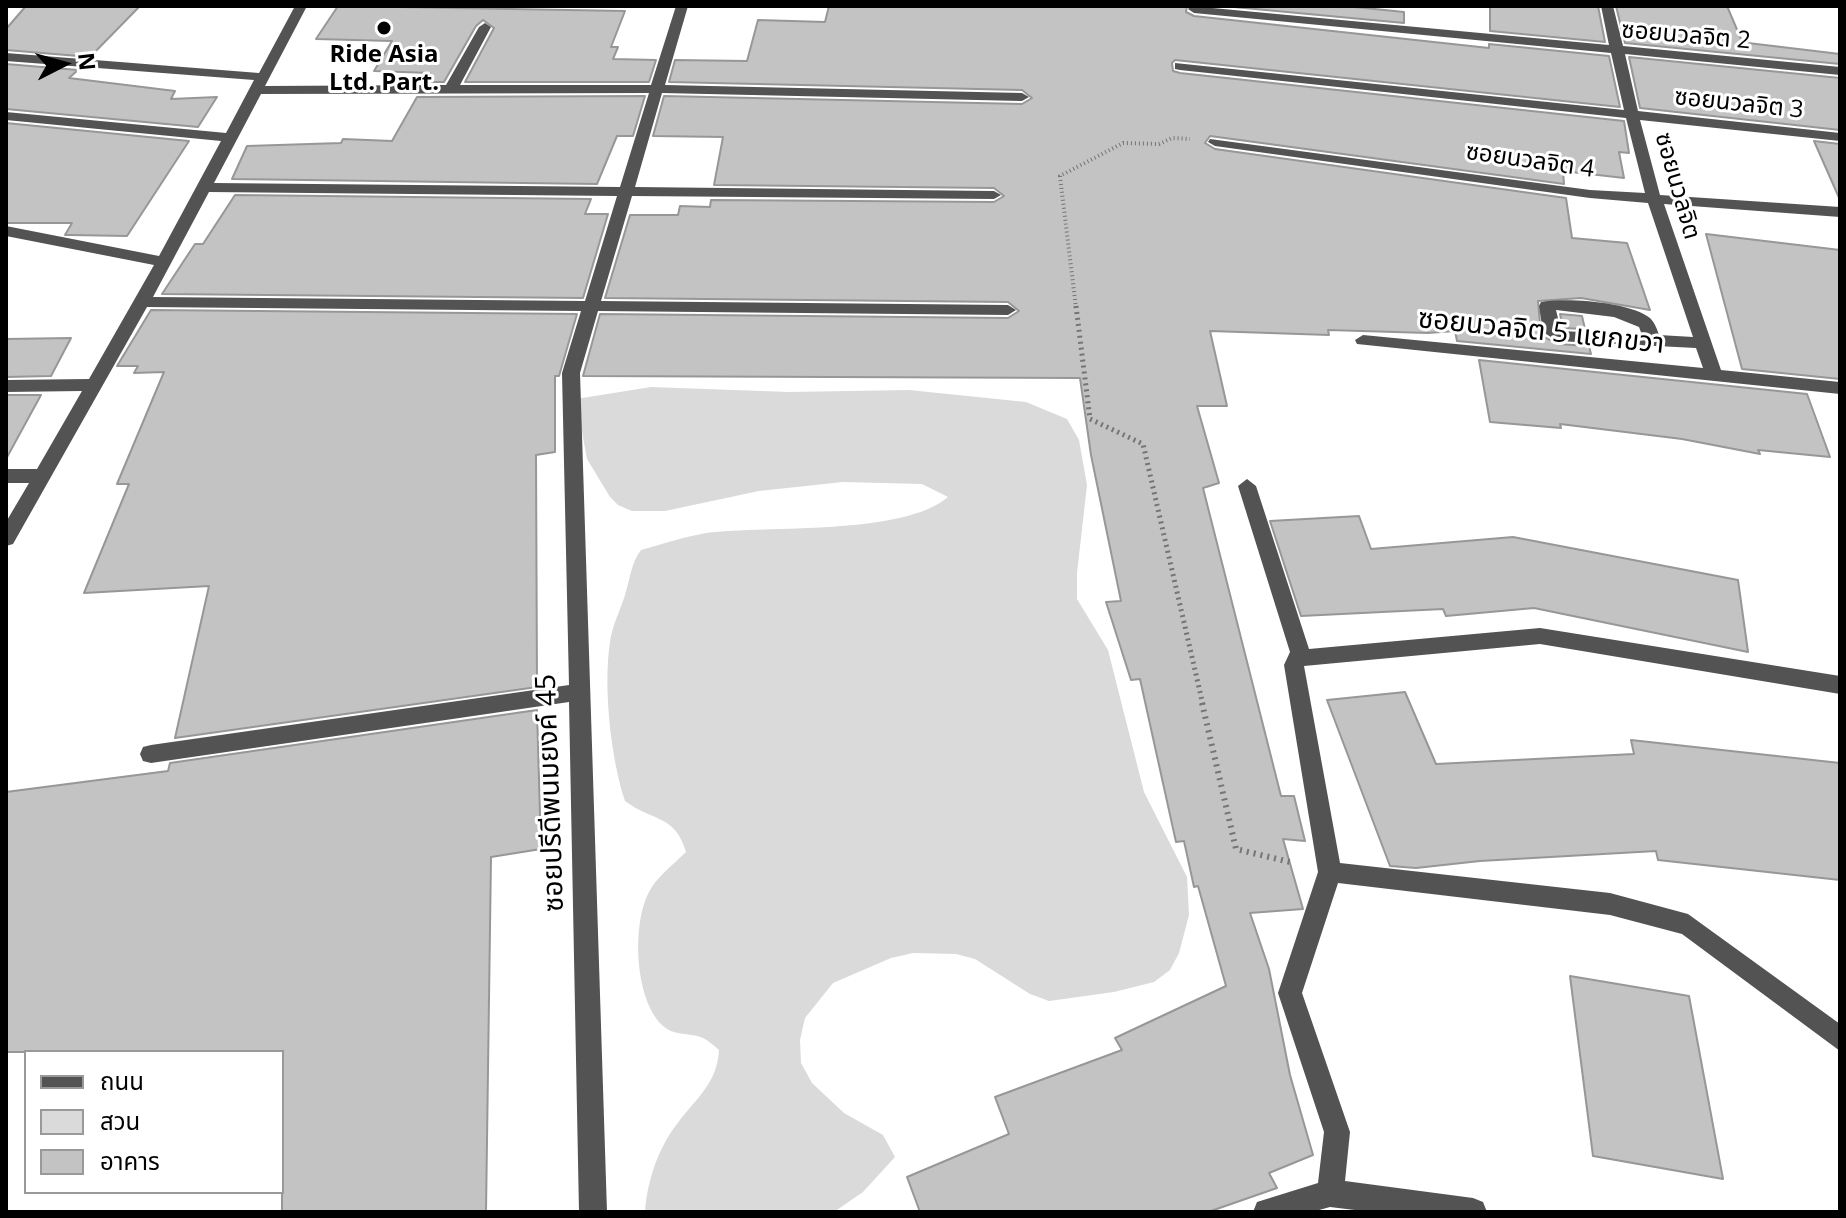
<!DOCTYPE html>
<meta charset="utf-8">
<style>
body{margin:0}
#map{position:relative;width:1846px;height:1218px;overflow:hidden;background:#fff;font-family:"Open Sans","Noto Sans Thai",sans-serif}
canvas{display:block}
.frame{position:absolute;inset:0;border:8px solid #000;pointer-events:none}
.legend{position:absolute;left:24px;top:1050px;width:260px;height:144px;box-sizing:border-box;background:#fff;border:2px solid #999;margin:0;padding:10px 14px;list-style:none;font-size:24px;color:#000}
.legend li{display:flex;align-items:center;gap:16px;height:40px}
.legend b{width:40px;border:2px solid #999}
.north{position:absolute;left:24px;top:24px;width:80px;height:80px;-webkit-text-stroke:6px #fff;paint-order:stroke;rotate:84deg;font-size:22px;font-weight:700;line-height:32px;text-align:center;color:#000}
.north::after{content:'';display:block;margin:auto;width:28px;height:36px;background:#000;clip-path:polygon(50% 0,100% 100%,50% 72%,0 100%)}
</style>
<div id="map">
<canvas width="1846" height="1218"></canvas>
<div class="frame"></div>
<ul class="legend">
<li><b style="height:10px;background:#535353"></b>ถนน</li>
<li><b style="height:22px;background:#dadada"></b>สวน</li>
<li><b style="height:22px;background:#c3c3c3"></b>อาคาร</li>
</ul>
<div class="north">N</div>
</div>
<script>
const context = document.querySelector('canvas').getContext('2d');
context.lineJoin = 'round';
function fill(path, color) { context.fillStyle = color; context.fill(path, 'evenodd'); }
function trace(path, color, width, dash) { context.strokeStyle = color; context.lineWidth = width; context.lineCap = dash ? 'butt' : 'round'; context.setLineDash(dash || []); context.stroke(path); }
function label(font, color, halo, rows, align = 'center') {
  context.font = font + ' "Open Sans","Noto Sans Thai",sans-serif'; context.lineWidth = 6; context.setLineDash([]); context.textBaseline = 'middle'; context.strokeStyle = halo; context.fillStyle = color; for (const [text, x, y, turn = 0] of rows) {
    context.save(); context.translate(x, y); context.rotate((+turn || 0) * Math.PI / 180); context.textAlign = isNaN(turn) ? turn : align; if (halo) context.strokeText(text, 0, 0); context.fillText(text, 0, 0); context.restore();
  }
}
const green = new Path2D(`
 M 651,387 L 789,392 L 909,390 L 1026,402 L 1067,419 L 1079,440 L 1087,485 L 1077,573 L 1077,599 L 1108,650 L 1144,792 L 1187,877 L 1189,915 L 1179,953 L 1170,970 L 1154,982 L 1114,992 L 1049,1001 L 1030,994 L 975,959 L 956,954 L 913,953 L 891,958 L 833,983 L 805,1018 L 800,1040 L 801,1063 L 812,1083 L 844,1113 L 883,1135 L 895,1157 L 863,1192 L 834,1212 L 645,1212 C 647,1182 658,1148 677,1124 C 696,1098 717,1084 719,1050 C 714,1046 709,1041 703,1038 C 690,1032 674,1037 662,1025 C 635,999 632,927 648,894 C 656,877 673,865 686,852 C 675,814 653,822 625,801 C 611,759 603,687 610,642 C 612,626 620,611 625,595 C 630,579 631,563 641,550 C 662,544 684,537 706,533 C 768,525 902,536 948,497 L 922,484 L 843,482 L 759,491 L 665,511 L 632,511 L 618,505 L 610,497 L 587,459 L 576,399 Z`);
const building = new Path2D(`
 M 26,6 L 140,6 L 90,57 L 6,50 L 6,29 Z
 M 338,6 L 625,11 L 611,47 L 618,47 L 613,59 L 656,60 L 649,82 L 465,82 L 494,28 L 483,20 L 476,26 L 444,82 L 425,82 L 430,73 L 374,71 L 392,41 L 316,39 Z
 M 829,6 L 1187,6 L 1186,12 L 1194,16 L 1489,48 L 1489,44 L 1609,56 L 1620,107 L 1175,60 L 1172,63 L 1173,71 L 1180,73 L 1624,121 L 1629,153 L 1619,152 L 1624,178 L 1563,171 L 1564,184 L 1210,136 L 1205,143 L 1215,149 L 1566,198 L 1572,238 L 1627,243 L 1650,310 L 1581,298 L 1538,301 L 1541,335 L 1557,344 L 1589,346 L 1591,354 L 1457,341 L 1455,331 L 1428,333 L 1328,330 L 1329,335 L 1210,331 L 1227,406 L 1197,406 L 1219,483 L 1203,488 L 1281,796 L 1294,796 L 1305,841 L 1283,839 L 1303,909 L 1250,913 L 1269,969 L 1290,1075 L 1313,1155 L 1269,1173 L 1277,1188 L 1208,1212 L 920,1212 L 907,1177 L 1009,1134 L 995,1097 L 1122,1050 L 1115,1038 L 1226,986 L 1198,886 L 1194,887 L 1184,841 L 1176,842 L 1140,679 L 1131,680 L 1106,602 L 1121,601 L 1091,455 L 1080,378 L 583,376 L 600,314 L 1008,318 L 1019,311 L 1008,302 L 605,298 L 630,215 L 678,215 L 680,206 L 710,207 L 711,200 L 994,202 L 1004,196 L 994,188 L 714,185 L 723,137 L 653,136 L 664,96 L 1022,104 L 1032,98 L 1022,90 L 669,82 L 675,60 L 747,61 L 758,20 L 825,22 Z
 M 1223,6 L 1345,6 L 1404,12 L 1404,23 Z
 M 1490,6 L 1598,6 L 1605,42 L 1490,31 Z
 M 1616,6 L 1727,6 L 1741,39 L 1748,43 L 1840,54 L 1840,64 L 1625,43 Z
 M 1629,57 L 1840,78 L 1840,130 L 1640,108 Z
 M 6,64 L 78,70 L 69,78 L 175,91 L 171,99 L 217,97 L 198,127 L 6,109 Z
 M 645,96 L 633,136 L 617,136 L 597,184 L 232,179 L 247,146 L 341,143 L 343,139 L 392,141 L 417,97 Z
 M 6,123 L 189,141 L 127,236 L 70,235 L 65,235 L 72,223 L 6,223 Z
 M 1814,141 L 1840,144 L 1840,200 Z
 M 235,195 L 591,199 L 585,214 L 608,214 L 583,298 L 162,294 L 195,244 L 203,244 Z
 M 1706,234 L 1840,250 L 1840,379 L 1742,369 Z
 M 151,310 L 577,314 L 559,376 L 555,376 L 555,452 L 536,455 L 537,687 L 175,738 L 209,586 L 84,593 L 129,484 L 117,484 L 164,372 L 134,373 L 138,366 L 117,366 Z
 M 1560,314 L 1582,316 L 1585,329 L 1563,328 Z
 M 71,338 L 51,376 L 6,377 L 6,339 Z
 M 1479,360 L 1807,394 L 1830,457 L 1758,450 L 1760,454 L 1682,439 L 1560,424 L 1561,428 L 1490,422 Z
 M 6,395 L 41,395 L 6,459 Z
 M 1359,516 L 1371,549 L 1513,537 L 1738,580 L 1748,652 L 1534,608 L 1446,616 L 1443,609 L 1301,616 L 1270,521 Z
 M 1405,692 L 1436,764 L 1634,754 L 1631,740 L 1840,763 L 1840,880 L 1658,860 L 1656,851 L 1480,861 L 1416,868 L 1390,866 L 1327,700 Z
 M 537,710 L 541,849 L 491,857 L 486,1212 L 282,1212 L 282,1052 L 6,1052 L 6,792 L 168,771 L 170,763 Z
 M 1570,976 L 1689,996 L 1723,1179 L 1593,1156 Z`);
const pathFar2 = new Path2D(`
 M 1076,308 L 1060,176 L 1123,143 L 1159,144 L 1172,138 L 1190,139`);
const pathFar1 = new Path2D(`
 M 1076,306 L 1090,419 L 1143,444 L 1203,705`);
const path = new Path2D(`
 M 1202,703 L 1236,849 L 1294,863`);
const minor = new Path2D(`
 M 295,6 L 307,6 L 265,86 L 446,85 L 479,27 L 485,23 L 491,27 L 460,85 L 651,85 L 676,6 L 688,6 L 665,85 L 1022,93 L 1029,97 L 1022,101 L 662,93 L 635,187 L 994,191 L 1001,195 L 994,199 L 632,196 L 601,301 L 1008,305 L 1016,310 L 1008,315 L 598,311 L 580,373 L 607,1212 L 579,1212 L 569,702 L 151,763 L 143,761 L 140,754 L 143,747 L 151,745 L 569,685 L 562,373 L 581,311 L 147,307 L 13,544 L 6,546 L 6,522 L 29,483 L 6,483 L 6,469 L 37,469 L 82,391 L 6,392 L 6,380 L 89,379 L 154,265 L 6,236 L 6,226 L 159,256 L 221,141 L 6,120 L 6,112 L 226,133 L 254,80 L 6,61 L 6,53 L 259,73 ZM 649,93 L 620,187 L 214,183 L 261,94 ZM 209,192 L 617,196 L 585,301 L 153,297 Z
 M 1191,6 L 1609,45 L 1601,6 L 1613,6 L 1623,46 L 1840,67 L 1840,75 L 1625,54 L 1638,111 L 1840,133 L 1840,141 L 1640,120 L 1660,195 L 1840,207 L 1840,217 L 1664,204 L 1721,370 L 1840,382 L 1840,394 L 1357,344 L 1355,340 L 1363,335 L 1703,368 L 1696,348 L 1557,341 L 1543,332 L 1539,306 L 1541,302 C 1564,297 1632,302 1650,318 C 1655,323 1657,329 1659,335 L 1693,337 L 1648,203 L 1590,198 L 1215,146 L 1208,142 L 1210,139 L 1590,190 L 1645,193 L 1626,118 L 1180,70 L 1175,69 L 1175,63 L 1624,110 L 1611,53 L 1194,13 L 1188,9 ZM 1556,310 L 1614,317 L 1639,327 L 1642,335 L 1561,331 Z
 M 1247,479 L 1256,486 L 1309,649 L 1540,628 L 1840,676 L 1840,694 L 1540,644 L 1304,666 L 1340,863 L 1610,893 L 1688,914 L 1840,1024 L 1840,1051 L 1682,934 L 1610,915 L 1338,883 L 1302,993 L 1350,1132 L 1345,1181 L 1473,1198 L 1483,1202 L 1487,1212 L 1371,1212 L 1330,1207 L 1312,1212 L 1253,1212 L 1257,1202 L 1318,1183 L 1324,1132 L 1278,993 L 1318,872 L 1284,665 L 1290,652 L 1238,486 Z`);
const markers = [
 [384,28,8,"#000"]
];
const farStreetnames = [
 ["ซอยนวลจิต 2",1686,36,5],
 ["ซอยนวลจิต 3",1739,104,6],
 ["ซอยนวลจิต 4",1530,161,8],
 ["ซอยนวลจิต",1677,186,74]
];
const farPoinames = [
 ["Ride Asia",384,55],
 ["Ltd. Part.",384,83]
];
const streetNames = [
 ["ซอยนวลจิต 5 แยกขวา",1541,332,6],
 ["ซอยปรีดีพนมยงค์ 45",551,793,-92]
];
fill(green, '#dadada');
fill(building, '#c3c3c3');
trace(building, '#979797', 2);
trace(pathFar2, '#757575', 4, [1, 3]);
trace(pathFar1, '#757575', 5, [2, 4]);
trace(path, '#757575', 6, [2, 5]);
fill(minor, '#535353');
for (const [x, y, r, color] of markers) { const dot = new Path2D(); dot.arc(x, y, r, 0, 2 * Math.PI); context.fillStyle = color; context.fill(dot); trace(dot, '#fff', 3); }
label('24px', '#000', '#fff', farStreetnames);
label('bold 24px', '#000', '#fff', farPoinames);
label('28px', '#000', '#fff', streetNames);
</script>
